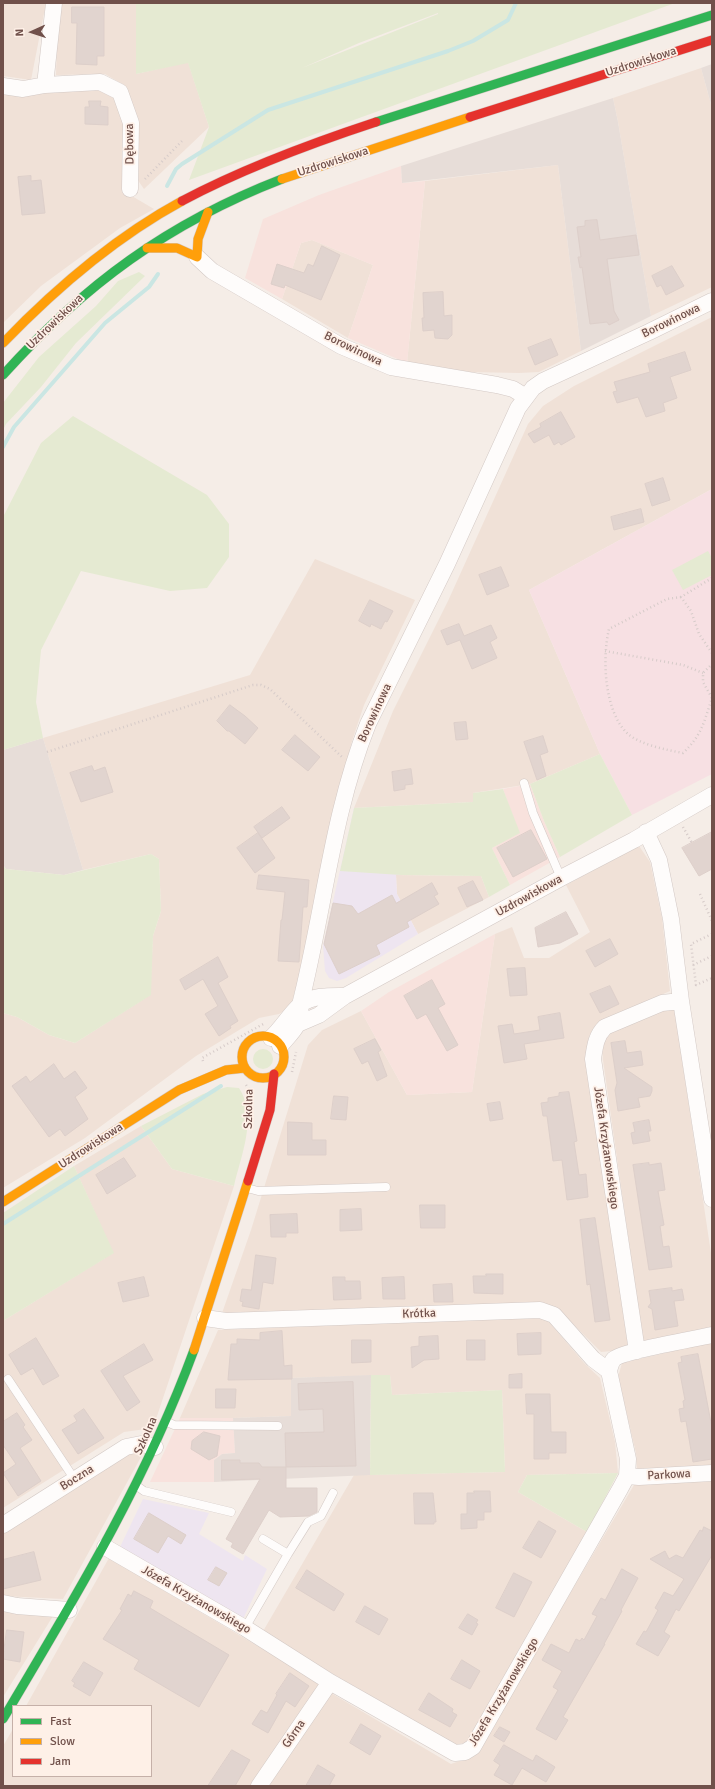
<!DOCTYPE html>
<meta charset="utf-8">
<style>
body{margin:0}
#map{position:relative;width:715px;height:1789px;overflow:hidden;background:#f5ede7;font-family:Signika,sans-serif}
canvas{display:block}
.frame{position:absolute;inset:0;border:4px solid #70504a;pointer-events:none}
.legend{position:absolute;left:12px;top:1705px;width:140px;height:72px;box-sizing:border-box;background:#fef0e7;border:1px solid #c5b0a8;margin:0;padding:5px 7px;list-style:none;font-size:12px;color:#70504a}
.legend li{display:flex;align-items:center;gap:8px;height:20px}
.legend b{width:20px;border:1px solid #c5b0a8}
.north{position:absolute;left:12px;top:12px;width:40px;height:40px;-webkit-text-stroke:3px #fef0e7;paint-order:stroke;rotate:267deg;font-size:11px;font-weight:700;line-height:16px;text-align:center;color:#70504a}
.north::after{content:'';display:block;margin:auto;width:14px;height:18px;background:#70504a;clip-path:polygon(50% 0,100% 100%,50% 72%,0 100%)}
</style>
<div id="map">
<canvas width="715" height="1789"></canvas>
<div class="frame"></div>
<ul class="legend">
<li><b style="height:5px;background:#30b455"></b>Fast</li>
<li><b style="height:5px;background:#ff9f0a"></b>Slow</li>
<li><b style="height:5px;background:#e5322d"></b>Jam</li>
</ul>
<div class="north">N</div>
</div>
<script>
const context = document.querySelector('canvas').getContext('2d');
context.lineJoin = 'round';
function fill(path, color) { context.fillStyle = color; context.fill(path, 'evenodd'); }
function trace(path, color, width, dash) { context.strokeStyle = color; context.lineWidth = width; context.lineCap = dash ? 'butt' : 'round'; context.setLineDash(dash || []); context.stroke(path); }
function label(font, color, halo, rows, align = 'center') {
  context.font = font + ' Signika,sans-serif'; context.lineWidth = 3.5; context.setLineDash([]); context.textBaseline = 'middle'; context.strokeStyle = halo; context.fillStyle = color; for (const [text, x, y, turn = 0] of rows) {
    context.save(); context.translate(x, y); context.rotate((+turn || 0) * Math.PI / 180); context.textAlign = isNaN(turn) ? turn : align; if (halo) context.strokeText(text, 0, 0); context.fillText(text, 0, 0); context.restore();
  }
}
const residential = new Path2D(`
 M 3,3 L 46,3 L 31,80 L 3,76 Z
 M 62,3 L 136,3 L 136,74 L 188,62 L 209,127 L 144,189 L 137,179 L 136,121 L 124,85 L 105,74 L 56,75 L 57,45 Z
 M 701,68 L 712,108 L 712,287 L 651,316 L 618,122 L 613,98 Z
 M 99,87 L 114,96 L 126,127 L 125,192 L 154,209 L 120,228 L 41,286 L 3,323 L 3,94 L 43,93 Z
 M 558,165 L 581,351 L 539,372 L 519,373 L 470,372 L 407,363 L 425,181 Z
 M 312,240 L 373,265 L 348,338 L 282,299 L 301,243 Z
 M 712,317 L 712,489 L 529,590 L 600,754 L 530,784 L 473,793 L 473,802 L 354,808 L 393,711 L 448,601 L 528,424 L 543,406 L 574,386 Z
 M 315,559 L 415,600 L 364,705 L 352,741 L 333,817 L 305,952 L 291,1007 L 279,1014 L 259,1018 L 196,1056 L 85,1138 L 3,1188 L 3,1013 L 17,1017 L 49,1035 L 75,1043 L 150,995 L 153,936 L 161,911 L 159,859 L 151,854 L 83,870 L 43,738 L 250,675 Z
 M 639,846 L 650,862 L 662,918 L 670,991 L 597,1024 L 589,1036 L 587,1065 L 628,1346 L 612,1351 L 601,1352 L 558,1309 L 221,1316 L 251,1230 L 308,1045 L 322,1030 L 361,1011 L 407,1095 L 472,1092 L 495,934 L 512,927 L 524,958 L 549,958 L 590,932 L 566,885 Z
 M 396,875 L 481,876 L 489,897 L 418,934 L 397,894 Z
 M 674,1006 L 712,1260 L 712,1327 L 702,1330 L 643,1341 L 603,1060 L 602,1044 L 608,1033 Z
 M 141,1126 L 172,1169 L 234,1186 L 153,1428 L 124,1432 L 3,1508 L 3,1321 L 113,1253 L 74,1166 Z
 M 536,1317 L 548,1321 L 585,1364 L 600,1378 L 615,1442 L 618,1473 L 527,1475 L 518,1492 L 587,1532 L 467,1742 L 456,1745 L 262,1633 L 354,1475 L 505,1472 L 502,1390 L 392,1395 L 390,1375 L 291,1378 L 291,1416 L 233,1418 L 180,1418 L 218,1330 Z
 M 712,1342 L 712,1466 L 637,1469 L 636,1453 L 618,1377 L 622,1363 Z
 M 129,1451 L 141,1457 L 63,1599 L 3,1596 L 3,1531 Z
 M 712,1481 L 712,1785 L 710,1786 L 269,1786 L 331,1693 L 451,1764 L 474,1756 L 634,1485 Z
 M 109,1558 L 320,1683 L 250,1786 L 3,1786 L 3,1746 L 13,1729 L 13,1776 L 151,1776 L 151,1706 L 26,1706 Z
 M 3,1610 L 53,1616 L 3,1697 Z`);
const commercial = new Path2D(`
 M 401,166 L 402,183 L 425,181 L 407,363 L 348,338 L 373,265 L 312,240 L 301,243 L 282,299 L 245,278 L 263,219 L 319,195 Z
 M 530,784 L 544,821 L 560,857 L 510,885 L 492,848 L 519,833 L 503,789 Z
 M 495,934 L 472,1092 L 407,1095 L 361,1011 L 389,992 Z
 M 180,1418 L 233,1418 L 235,1453 L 222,1454 L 214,1460 L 214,1482 L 150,1482 Z`);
const industrial = new Path2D(`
 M 712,64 L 712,108 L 701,68 Z
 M 613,98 L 618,122 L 651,316 L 581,351 L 558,165 L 402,183 L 401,166 Z
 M 43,738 L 83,870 L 64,875 L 6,869 L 3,865 L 3,750 Z
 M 371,1375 L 370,1475 L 214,1482 L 214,1460 L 222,1454 L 235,1453 L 233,1418 L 291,1416 L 291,1378 Z`);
const education = new Path2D(`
 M 354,808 L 445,875 L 396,875 L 397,894 L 418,934 L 346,978 L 337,981 L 329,978 L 325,971 L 323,946 Z
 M 143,1499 L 209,1513 L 199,1534 L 243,1561 L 245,1555 L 267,1569 L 243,1619 L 120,1547 Z`);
const medical = new Path2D(`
 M 712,489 L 712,774 L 632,815 L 600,754 L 529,590 Z`);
const green = new Path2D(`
 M 136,3 L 675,3 L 189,180 L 209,127 L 188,63 L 136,74 ZM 438,13 L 438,14 L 302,68 L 359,43 Z
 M 139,272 L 145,276 L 76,343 L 41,387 L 6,424 L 3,430 L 3,403 L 39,357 L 96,306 L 118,281 Z
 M 73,416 L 207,495 L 229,524 L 229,557 L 207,588 L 170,591 L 81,571 L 41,650 L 36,702 L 43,738 L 3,750 L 3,517 L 41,443 Z
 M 708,551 L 712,558 L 712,575 L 683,590 L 672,570 Z
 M 600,754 L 632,815 L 560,857 L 544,821 L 530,784 Z
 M 503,789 L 520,833 L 492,848 L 510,885 L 489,897 L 481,876 L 401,875 L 340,871 L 354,808 L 473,802 L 473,793 Z
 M 151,854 L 159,859 L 161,911 L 153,936 L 151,995 L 75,1043 L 49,1035 L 17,1017 L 3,1013 L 3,865 L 6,869 L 64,875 Z
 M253 1059a10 10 0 1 1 20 0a10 10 0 1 1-20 0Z
 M 227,1087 L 239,1088 C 258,1117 241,1155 234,1186 L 172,1169 L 141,1126 L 203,1094 Z
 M 74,1166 L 114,1253 L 3,1321 L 3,1213 Z
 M 371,1375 L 390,1375 L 392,1395 L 502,1390 L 505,1472 L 370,1475 Z
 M 618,1473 L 587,1532 L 518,1492 L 527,1475 Z`);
const stream = new Path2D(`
 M 167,186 L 176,169 L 182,164 L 268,110 L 448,51 L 473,41 L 508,20 L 516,3
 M 3,447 L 14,427 L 105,323 L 149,287 L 158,274
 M 3,1224 L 221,1086`);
const building = new Path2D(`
 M 72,7 L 104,7 L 104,56 L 97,56 L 97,65 L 76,64 L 77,23 L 72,23 Z
 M 89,101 L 101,101 L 100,106 L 108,107 L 108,125 L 85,124 L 85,107 L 89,107 Z
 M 31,176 L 31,181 L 41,180 L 45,213 L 22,215 L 18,177 Z
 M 597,220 L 600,240 L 636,235 L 639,255 L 607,259 L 614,311 L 619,320 L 609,325 L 607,322 L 590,324 L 582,267 L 580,268 L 578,257 L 581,257 L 577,227 L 585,226 L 585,221 Z
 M 322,246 L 340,255 L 321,300 L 285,285 L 284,288 L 271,284 L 277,264 L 304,273 L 308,264 L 313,266 Z
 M 672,266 L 684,286 L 666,295 L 661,285 L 657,287 L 652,276 Z
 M 443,292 L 444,316 L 452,315 L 452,335 L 448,339 L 435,338 L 434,330 L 423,331 L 422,318 L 424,318 L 423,293 Z
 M 551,339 L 558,355 L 535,365 L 528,348 Z
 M 685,352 L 691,370 L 670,377 L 677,398 L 663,403 L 665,411 L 646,417 L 638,397 L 617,403 L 613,392 L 617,391 L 614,382 L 650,372 L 648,364 Z
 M 561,412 L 575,437 L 561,445 L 559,442 L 554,445 L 549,435 L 534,443 L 528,434 L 541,427 L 540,424 Z
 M 663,478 L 670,500 L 652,506 L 645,484 Z
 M 641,509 L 644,522 L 614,530 L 611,517 Z
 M 501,567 L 509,586 L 487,595 L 479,575 Z
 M 370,600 L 393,611 L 387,622 L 385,621 L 381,629 L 371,624 L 370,627 L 359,621 Z
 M 459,624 L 464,636 L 491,625 L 497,638 L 490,642 L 497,658 L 472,669 L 460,640 L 447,645 L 441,631 Z
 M 230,705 L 245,716 L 258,728 L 245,744 L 229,731 L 227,731 L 217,721 Z
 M 466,722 L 468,739 L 456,740 L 454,723 Z
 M 295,735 L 320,757 L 308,771 L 282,750 Z
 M 543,736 L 548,752 L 540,755 L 546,776 L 537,780 L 524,742 Z
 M 92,766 L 94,771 L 105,767 L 113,792 L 81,802 L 70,773 Z
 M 411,769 L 413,784 L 405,785 L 405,789 L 394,791 L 392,772 Z
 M 282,807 L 290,818 L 262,838 L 254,827 Z
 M 531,830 L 547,859 L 513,877 L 497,848 Z
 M 712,832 L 712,869 L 699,876 L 682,848 Z
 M 258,833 L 275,858 L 255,873 L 237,848 Z
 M 259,875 L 309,880 L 307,907 L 303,907 L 299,962 L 278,961 L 281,920 L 282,920 L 285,892 L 257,889 Z
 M 473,881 L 483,900 L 467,907 L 458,888 Z
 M 432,883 L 438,894 L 434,896 L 439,904 L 407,922 L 409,927 L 376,945 L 380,954 L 339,974 L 324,944 L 333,903 L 352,906 L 358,914 L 392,895 L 396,903 Z
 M 566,912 L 578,934 L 560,943 L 538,947 L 535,928 Z
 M 610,939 L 618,954 L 595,967 L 586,951 Z
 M 218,957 L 228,977 L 218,983 L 238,1021 L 230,1026 L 231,1028 L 219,1036 L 205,1014 L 218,1006 L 203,979 L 185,990 L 180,980 Z
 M 525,968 L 527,995 L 510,996 L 507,969 Z
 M 432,980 L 445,1004 L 438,1008 L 458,1045 L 447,1051 L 426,1014 L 417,1019 L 404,996 Z
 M 610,986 L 619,1004 L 600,1013 L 590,994 Z
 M 560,1013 L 564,1038 L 524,1044 L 527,1059 L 504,1063 L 498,1026 L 512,1024 L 514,1034 L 540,1030 L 538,1017 Z
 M 375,1039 L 381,1050 L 378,1052 L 387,1076 L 377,1081 L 368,1061 L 362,1064 L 354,1049 Z
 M 625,1041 L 627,1053 L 641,1051 L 643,1065 L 624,1068 L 649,1085 L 652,1087 L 652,1091 L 650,1096 L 638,1098 L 640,1107 L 618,1111 L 615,1090 L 617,1083 L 611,1043 Z
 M 54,1064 L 64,1079 L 75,1071 L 87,1088 L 75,1097 L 88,1119 L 65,1136 L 60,1129 L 49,1137 L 12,1086 L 26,1076 L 30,1082 Z
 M 569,1092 L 577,1141 L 574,1142 L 579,1175 L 586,1174 L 588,1197 L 567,1200 L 562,1160 L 553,1161 L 547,1116 L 543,1116 L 541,1103 L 548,1102 L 548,1098 L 559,1096 L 559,1093 Z
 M 334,1096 L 348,1097 L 346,1120 L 331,1119 Z
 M 500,1102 L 503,1119 L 490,1121 L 487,1104 Z
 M 649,1120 L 651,1131 L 648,1131 L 650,1141 L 633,1144 L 631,1133 L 635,1132 L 633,1123 Z
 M 288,1122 L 312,1123 L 312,1140 L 326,1140 L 326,1155 L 288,1155 Z
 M 124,1158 L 136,1176 L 107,1194 L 96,1175 Z
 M 649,1163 L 649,1165 L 661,1163 L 665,1190 L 658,1191 L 664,1225 L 660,1226 L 663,1247 L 669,1246 L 672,1267 L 649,1270 L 633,1165 Z
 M 420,1205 L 445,1205 L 445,1228 L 421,1228 Z
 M 361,1209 L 362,1230 L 340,1231 L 340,1210 Z
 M 297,1214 L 298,1233 L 286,1233 L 286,1237 L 271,1237 L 270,1215 Z
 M 595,1218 L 610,1320 L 595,1322 L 590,1284 L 587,1285 L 580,1220 Z
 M 256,1255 L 276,1258 L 273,1284 L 263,1282 L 259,1309 L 242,1306 L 243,1302 L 240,1301 L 242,1289 L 251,1290 Z
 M 486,1274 L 503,1274 L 503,1294 L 474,1293 L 473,1276 L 486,1276 Z
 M 144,1277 L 149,1296 L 123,1302 L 118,1283 Z
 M 333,1277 L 345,1277 L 345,1281 L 360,1281 L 361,1299 L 334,1300 Z
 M 404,1277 L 405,1299 L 383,1299 L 382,1278 Z
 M 452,1284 L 453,1302 L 434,1302 L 433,1285 Z
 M 672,1288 L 672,1291 L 682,1289 L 684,1300 L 674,1301 L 678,1326 L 655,1330 L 652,1309 L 648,1307 L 651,1303 L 649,1291 Z
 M 282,1331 L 284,1366 L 292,1365 L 292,1379 L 228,1380 L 231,1344 L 237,1344 L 237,1339 L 260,1340 L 260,1333 Z
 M 541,1333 L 541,1354 L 518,1355 L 517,1334 Z
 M 438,1336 L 439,1359 L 424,1360 L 412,1368 L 411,1347 L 419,1346 L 419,1337 Z
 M 36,1338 L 59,1376 L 43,1385 L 33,1368 L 21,1375 L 9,1355 Z
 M 352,1340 L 371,1340 L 371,1362 L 352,1363 Z
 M 467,1340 L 485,1340 L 485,1360 L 467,1360 Z
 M 144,1344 L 153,1360 L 123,1376 L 140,1402 L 127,1411 L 101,1371 Z
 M 698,1354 L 712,1428 L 712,1459 L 693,1462 L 686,1421 L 681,1422 L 679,1409 L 684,1408 L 683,1401 L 685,1400 L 678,1363 L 682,1362 L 681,1357 Z
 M 522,1374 L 522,1388 L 509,1388 L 509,1375 Z
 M 353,1382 L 356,1466 L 286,1467 L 285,1433 L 324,1432 L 323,1409 L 299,1410 L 298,1384 Z
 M 216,1389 L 236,1389 L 235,1408 L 216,1408 Z
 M 526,1394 L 550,1394 L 551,1432 L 566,1432 L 566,1453 L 549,1453 L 549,1459 L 534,1459 L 534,1414 L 527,1414 Z
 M 84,1409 L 104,1438 L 78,1454 L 62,1430 L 77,1421 L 74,1416 Z
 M 17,1413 L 25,1425 L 23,1427 L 32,1440 L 20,1448 L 41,1481 L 18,1496 L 3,1473 L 16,1464 L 3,1445 L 3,1422 Z
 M 204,1432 L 220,1436 L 217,1456 L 209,1460 L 191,1449 L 192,1441 Z
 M 222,1460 L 240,1460 L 240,1463 L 259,1463 L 262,1467 L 286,1467 L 286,1488 L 317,1488 L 317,1512 L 309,1516 L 280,1517 L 269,1510 L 243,1554 L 231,1547 L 233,1543 L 226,1539 L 260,1479 L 222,1480 Z
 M 474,1491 L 490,1491 L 491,1512 L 484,1512 L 484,1520 L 477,1520 L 477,1528 L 461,1529 L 461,1514 L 467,1514 L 467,1493 L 474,1493 Z
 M 414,1493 L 433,1493 L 436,1522 L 434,1522 L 434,1524 L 415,1524 Z
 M 149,1513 L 186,1535 L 181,1544 L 168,1536 L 158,1553 L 134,1539 Z
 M 539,1521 L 556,1531 L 541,1558 L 523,1548 Z
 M 704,1527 L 712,1531 L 712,1555 L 679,1611 L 676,1609 L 664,1632 L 670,1636 L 658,1656 L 636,1644 L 644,1631 L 646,1632 L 658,1610 L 655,1608 L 664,1592 L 673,1596 L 684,1579 L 650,1559 L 665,1551 L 669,1559 L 676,1555 L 683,1558 L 700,1530 L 702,1531 Z
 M 34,1552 L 41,1580 L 3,1589 L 3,1560 Z
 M 216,1567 L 227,1573 L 219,1586 L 208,1580 Z
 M 622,1569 L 638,1578 L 621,1610 L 622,1611 L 604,1644 L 605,1644 L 563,1717 L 568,1720 L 556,1740 L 536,1729 L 558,1690 L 553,1687 L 562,1671 L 542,1660 L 551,1644 L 569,1653 L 576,1639 L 580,1641 L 582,1638 L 584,1640 L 597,1616 L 592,1614 L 601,1598 L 605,1600 Z
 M 307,1570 L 344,1594 L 334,1611 L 296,1588 Z
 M 514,1573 L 532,1582 L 514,1617 L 496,1608 Z
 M 134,1591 L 153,1601 L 150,1608 L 229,1655 L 199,1707 L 134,1669 L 139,1660 L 103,1639 L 122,1610 L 120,1609 L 128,1594 L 131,1596 Z
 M 365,1606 L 388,1619 L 379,1635 L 356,1622 Z
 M 468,1614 L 478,1620 L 476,1623 L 478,1624 L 472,1635 L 459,1628 Z
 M 7,1630 L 24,1632 L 20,1662 L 3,1659 Z
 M 462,1660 L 480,1671 L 470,1689 L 451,1679 Z
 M 84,1662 L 103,1673 L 90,1696 L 73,1686 L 75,1683 L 72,1681 Z
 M 290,1673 L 309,1686 L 295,1707 L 286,1701 L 268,1733 L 252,1724 L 261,1710 L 267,1713 L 277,1695 L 276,1694 Z
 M 429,1693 L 453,1709 L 452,1712 L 457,1715 L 450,1727 L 419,1710 Z
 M 361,1724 L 381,1736 L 370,1755 L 350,1743 Z
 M 500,1727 L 510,1732 L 504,1742 L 494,1736 Z
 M 504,1745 L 529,1759 L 533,1761 L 536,1755 L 555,1767 L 546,1782 L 522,1768 L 512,1785 L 494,1775 L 500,1765 L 494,1761 Z
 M 232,1750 L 250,1760 L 235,1786 L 208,1786 Z
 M 318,1765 L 335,1775 L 329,1786 L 306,1786 Z`);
const path = new Path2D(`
 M 145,179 L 182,141
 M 712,578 L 681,597 L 691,611 L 699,634 L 712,653
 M 681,597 L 667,599 L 609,629 C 602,658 604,712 628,734 C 641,745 667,750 683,753 C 702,735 704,722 712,698 L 703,682 L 703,673 L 712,664
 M 605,651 L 683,665 L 703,673
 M 47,752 L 253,685 L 261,685 L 270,689 L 342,757
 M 683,827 L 692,843
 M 700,894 L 712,921
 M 712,934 L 691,944 L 696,985 L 712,978
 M 693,965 L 712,956
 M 203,1061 L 202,1058 L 265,1023
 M 292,1072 L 296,1052
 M 246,1085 L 253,1096`);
const lane = new Path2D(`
 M 524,783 L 533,813 L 561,878
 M 247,1188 L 258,1191 L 386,1187
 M 8,1379 L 75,1480
 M 167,1422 L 174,1425 L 278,1426
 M 137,1486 L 144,1491 L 231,1512
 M 288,1554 L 308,1522 L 321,1516 L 333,1493
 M 245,1628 L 288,1554 L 263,1539`);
const street = new Path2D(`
 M 54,3 L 45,85 L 100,82 L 120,92 L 131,123 L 130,189
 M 3,86 L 23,89 L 45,85
 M 197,257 L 212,271 L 341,346 L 391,367 L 497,385 L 513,389 L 526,397
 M 646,832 L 659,860 L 671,919 L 681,1001 L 712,1199
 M 298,1024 L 319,1015 L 345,996 L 561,878 L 634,840 L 712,795
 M 271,1038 C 282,1028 289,1015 300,1005 C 312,995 330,996 345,996
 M 280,1046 C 292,1032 303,1024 300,1005 C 324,911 332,814 368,724 L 447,564 L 518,408 L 533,388 L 543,381 L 649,332 L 712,301
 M 205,1318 L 226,1321 L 540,1310 L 554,1315 L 593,1359 L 609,1371
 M 637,1351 L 593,1059 C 595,1046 596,1036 605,1027 L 662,1003 L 681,1001
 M 627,1476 L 639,1477 L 712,1473
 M 3,1525 L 126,1447 L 141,1444 L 155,1447
 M 105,1547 L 245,1628 L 330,1682 L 455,1753 L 465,1752 L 473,1747 L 620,1489 L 627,1476 L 628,1459 L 609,1371 C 610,1367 611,1362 614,1359 C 623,1351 695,1339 712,1335
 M 3,1603 L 17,1606 L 69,1610
 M 259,1786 L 330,1682`);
const fast = new Path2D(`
 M 376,122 L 712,15
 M 3,375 C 84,285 168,223 282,179
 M 3,1719 C 75,1598 145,1483 194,1350`);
const slow = new Path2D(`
 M 282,179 L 470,117
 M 147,248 L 177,248 L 197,257 L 198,239 L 208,212
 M 3,343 C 56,288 114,238 182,201
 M242 1057a21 21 0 1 1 42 0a21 21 0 1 1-42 0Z
 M 3,1202 L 179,1090 L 226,1070 L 245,1068
 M 194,1350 L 248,1181`);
const jam = new Path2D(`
 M 470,117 L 712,40
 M 182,201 C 244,168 309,144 376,122
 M 248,1181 L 270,1110 L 274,1074`);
const streetNames = [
 ["Uzdrowiskowa",641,62,-18],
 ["Dębowa",130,144,-91],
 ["Uzdrowiskowa",333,162,-18],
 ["Borowinowa",671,321,-26],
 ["Uzdrowiskowa",55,322,-44],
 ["Borowinowa",353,349,26],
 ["Borowinowa",375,713,-65],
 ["Uzdrowiskowa",529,896,-29],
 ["Szkolna",249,1109,-89],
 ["Uzdrowiskowa",91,1146,-33],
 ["Józefa Krzyżanowskiego",606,1148,82],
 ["Krótka",419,1314,-2],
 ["Szkolna",146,1436,-66],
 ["Parkowa",669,1475,-3],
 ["Boczna",77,1478,-32],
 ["Józefa Krzyżanowskiego",196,1600,30],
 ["Józefa Krzyżanowskiego",504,1692,-59],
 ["Górna",294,1734,-56]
];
fill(residential, '#f0e1d7');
fill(commercial, '#f8e2dd');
fill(industrial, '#e7ddd8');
fill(education, '#eee5f0');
fill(medical, '#f7e0e3');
fill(green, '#e5ead2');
trace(stream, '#cae6e3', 4);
fill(building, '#e1d4cf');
trace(building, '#ddcfca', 1);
trace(lane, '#d3c9c5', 9);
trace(street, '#d3c9c5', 17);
trace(fast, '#d4c8c4', 10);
trace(slow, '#d4c8c4', 10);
trace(jam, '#d4c8c4', 10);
trace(path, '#d6cbc9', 2.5, [1, 3]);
trace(lane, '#fefcfb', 8);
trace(street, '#fefcfb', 16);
trace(fast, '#30b455', 9);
trace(slow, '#ff9f0a', 9);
trace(jam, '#e5322d', 9);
label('12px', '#70504a', '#fef0e7', streetNames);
</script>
